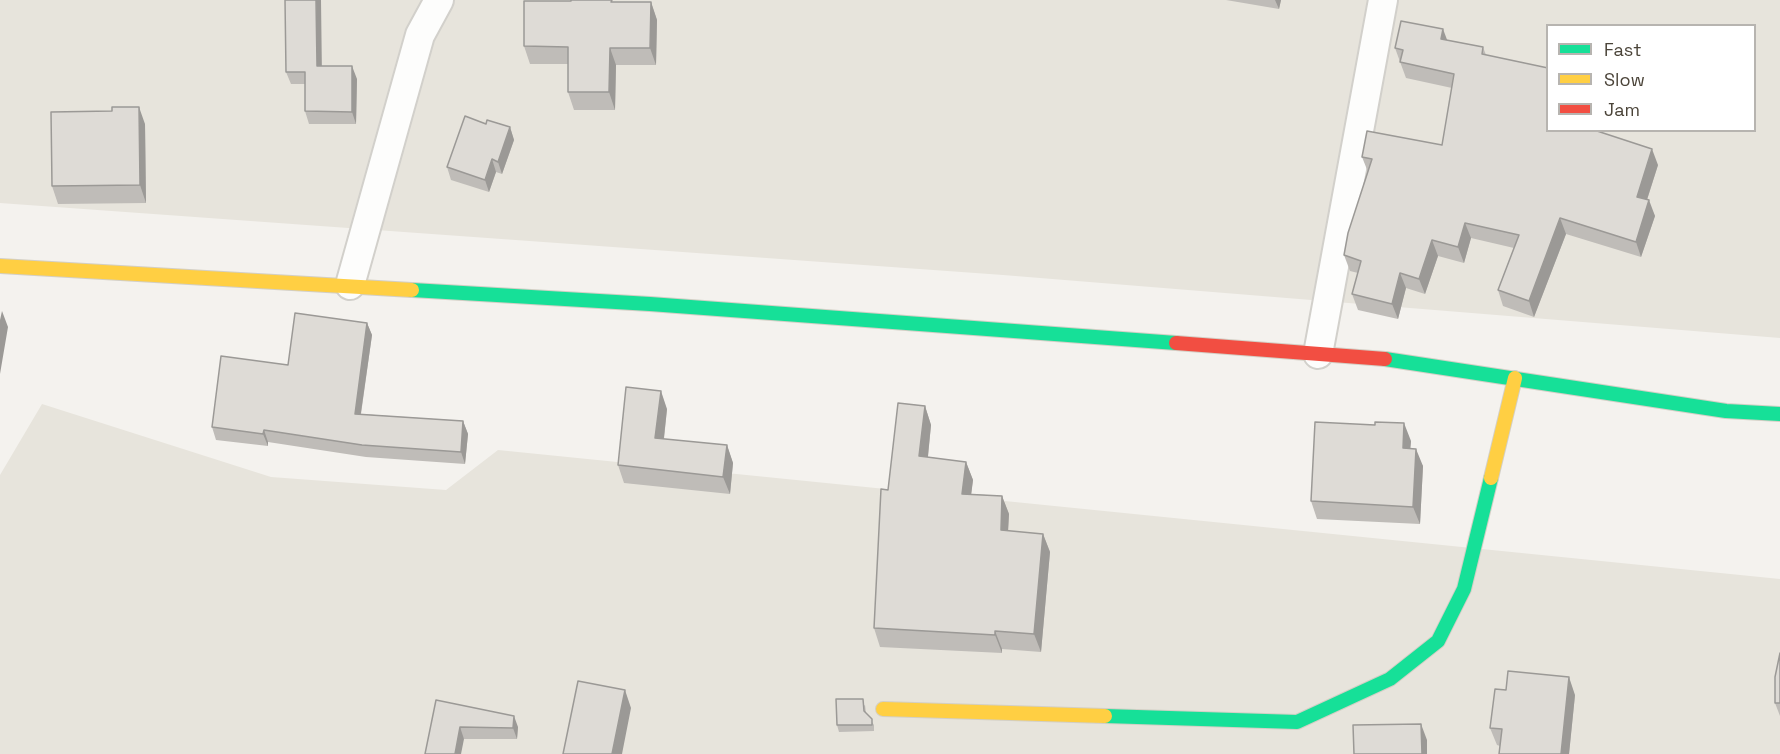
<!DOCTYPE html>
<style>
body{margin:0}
#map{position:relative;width:1780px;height:754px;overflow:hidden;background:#f4f2ee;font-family:"Space Grotesk",sans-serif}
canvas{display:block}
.legend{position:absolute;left:1546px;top:24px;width:210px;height:108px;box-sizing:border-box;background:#fff;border:2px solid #b7b4b0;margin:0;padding:8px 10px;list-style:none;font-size:18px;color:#4b4439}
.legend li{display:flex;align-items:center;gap:12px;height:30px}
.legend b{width:30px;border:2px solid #b7b4b0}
</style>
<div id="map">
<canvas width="1780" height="754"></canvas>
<ul class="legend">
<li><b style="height:8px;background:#16e098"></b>Fast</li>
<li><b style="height:8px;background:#ffcf43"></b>Slow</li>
<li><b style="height:8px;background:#f24e42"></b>Jam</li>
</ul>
</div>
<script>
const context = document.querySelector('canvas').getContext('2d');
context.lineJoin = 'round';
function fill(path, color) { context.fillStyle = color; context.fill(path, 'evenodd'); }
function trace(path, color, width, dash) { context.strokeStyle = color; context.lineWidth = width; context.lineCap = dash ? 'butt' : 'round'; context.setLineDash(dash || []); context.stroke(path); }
const residential = new Path2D(`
 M 0,0 L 1780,0 L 1780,338 L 1003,275 L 0,203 ZM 1548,26 L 1754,26 L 1754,130 L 1548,130 Z
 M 42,404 L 271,477 L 446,490 L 498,450 L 1780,579 L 1780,754 L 0,754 L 0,475 Z`);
const street = new Path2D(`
 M 350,285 L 420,35 L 439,0
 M 1318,354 L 1383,0`);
const fast = new Path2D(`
 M 412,290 L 650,304 L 1176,343
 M 1385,359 L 1726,411 L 1780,414
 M 1105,716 L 1297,722 L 1390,679 L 1438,641 L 1464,589 L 1491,478`);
const slow = new Path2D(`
 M 0,266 L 412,290
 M 1491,478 L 1515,378
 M 883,709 L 1105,716`);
const jam = new Path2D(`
 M 1176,343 L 1385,359`);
const wall = new Path2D(`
 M 1226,0 L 1281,0 L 1279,9 Z
 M 615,2 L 651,2 L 657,20 L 656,65 L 616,65 L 615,110 L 574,110 L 568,92 L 568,64 L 530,64 L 524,46 Z
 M 1447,40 L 1483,47 L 1486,55 L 1548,130 L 1658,165 L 1647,200 L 1655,216 L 1641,257 L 1566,234 L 1534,317 L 1503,306 L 1498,290 L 1514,248 L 1471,238 L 1464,263 L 1438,256 L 1425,294 L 1406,288 L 1398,319 L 1358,310 L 1352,294 L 1358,273 L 1350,271 L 1344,255 L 1368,172 L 1362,157 L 1442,145 L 1452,88 L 1406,78 L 1395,48 Z
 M 321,66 L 357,79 L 356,124 L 309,124 L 305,111 L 305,84 L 291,84 L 286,72 Z
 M 112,111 L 145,124 L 146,203 L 58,204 L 52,186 Z
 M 486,124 L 510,127 L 514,140 L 502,174 L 496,172 L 489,192 L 451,180 L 447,167 Z
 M 367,323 L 372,335 L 361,414 L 463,421 L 468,434 L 465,464 L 366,457 L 268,442 L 268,446 L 216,440 L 212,427 L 288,365 Z
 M 925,406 L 931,425 L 928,457 L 966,462 L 973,480 L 971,494 L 1002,496 L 1009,514 L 1008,531 L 1043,534 L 1050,552 L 1041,652 L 1002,649 L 1002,653 L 880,647 L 874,628 L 888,490 Z
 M 667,409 L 664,439 L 727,445 L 733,463 L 730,494 L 624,483 L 618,465 Z
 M 1411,441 L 1410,448 L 1423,466 L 1420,524 L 1317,519 L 1311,501 Z
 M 1780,653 L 1780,716 L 1775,703 Z
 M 1575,695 L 1569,754 L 1499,754 L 1500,746 L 1497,745 L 1490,728 Z
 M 436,700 L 518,727 L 517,739 L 464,739 Z
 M 865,705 L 866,713 L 874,725 L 874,731 L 839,732 L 837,725 Z`);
const shadedWall = new Path2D(`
 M 316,0 L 321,0 L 322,78 L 317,66 Z
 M 1275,0 L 1281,0 L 1279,9 Z
 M 651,2 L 657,20 L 656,65 L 650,48 Z
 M 1443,29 L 1449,45 L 1441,39 Z
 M 610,48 L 616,65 L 615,110 L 609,92 Z
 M 352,66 L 357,79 L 356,124 L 352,112 Z
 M 139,107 L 145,124 L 146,203 L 140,185 Z
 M 510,127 L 514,140 L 502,174 L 498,162 Z
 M 1652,149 L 1658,165 L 1643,212 L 1637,197 Z
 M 492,159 L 496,172 L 489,192 L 485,180 Z
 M 1649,200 L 1655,216 L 1641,257 L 1636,242 Z
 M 1560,218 L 1566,234 L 1534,317 L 1529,301 Z
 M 1465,223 L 1471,238 L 1464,263 L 1458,247 Z
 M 1432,240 L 1438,256 L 1425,294 L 1419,279 Z
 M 1400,273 L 1406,288 L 1398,319 L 1392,304 Z
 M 2,311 L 8,327 L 0,374 L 0,320 Z
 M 367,323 L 372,335 L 359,426 L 355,414 Z
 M 661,391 L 667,409 L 662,455 L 655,438 Z
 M 925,406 L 931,425 L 926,475 L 919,456 Z
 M 463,421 L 468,434 L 465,464 L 461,452 Z
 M 1404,423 L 1411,441 L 1409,466 L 1403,448 Z
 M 264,430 L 268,442 L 268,446 L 263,434 Z
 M 727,445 L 733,463 L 730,494 L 723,477 Z
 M 1416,449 L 1423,466 L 1420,524 L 1413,507 Z
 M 966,462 L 973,480 L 969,512 L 962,494 Z
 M 1002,496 L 1009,514 L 1007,549 L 1001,530 Z
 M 1043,534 L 1050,552 L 1041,652 L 1034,634 Z
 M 995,631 L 1002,649 L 1002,653 L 995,635 Z
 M 1569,677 L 1575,695 L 1569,754 L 1561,754 Z
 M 625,690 L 631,708 L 622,754 L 612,754 Z
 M 514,716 L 518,727 L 517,739 L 513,728 Z
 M 1421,724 L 1427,740 L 1427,754 L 1422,754 Z
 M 460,727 L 464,739 L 461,754 L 455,754 Z`);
const building = new Path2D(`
 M 285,0 L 316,0 L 317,66 L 352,66 L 352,112 L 305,111 L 305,72 L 286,72 Z
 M 571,0 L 612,0 L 611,2 L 651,2 L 650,48 L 610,48 L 609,92 L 568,92 L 568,47 L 524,46 L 524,1 L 571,1 Z
 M 1401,21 L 1443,29 L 1441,39 L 1483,47 L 1482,54 L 1548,68 L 1548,130 L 1594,130 L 1652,149 L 1637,197 L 1649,200 L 1636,242 L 1560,218 L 1529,301 L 1498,290 L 1519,235 L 1465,223 L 1458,247 L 1432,240 L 1419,279 L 1400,273 L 1392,304 L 1352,294 L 1361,261 L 1344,255 L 1348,233 L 1372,159 L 1362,157 L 1367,131 L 1442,145 L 1454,74 L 1400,62 L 1403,50 L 1395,48 Z
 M 112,107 L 139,107 L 140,185 L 52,186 L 51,112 L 112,111 Z
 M 465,116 L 486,124 L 487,120 L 510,127 L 498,162 L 492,159 L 485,180 L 447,167 Z
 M 295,313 L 367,323 L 355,414 L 463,421 L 461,452 L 362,445 L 264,430 L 263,434 L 212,427 L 221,356 L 288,365 Z
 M 626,387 L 661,391 L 655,438 L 727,445 L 723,477 L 618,465 Z
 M 898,403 L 925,406 L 919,456 L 966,462 L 962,494 L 1002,496 L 1001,530 L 1043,534 L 1034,634 L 995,631 L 995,635 L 874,628 L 881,489 L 888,490 Z
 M 1315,422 L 1375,425 L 1375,422 L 1404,423 L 1403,448 L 1416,449 L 1413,507 L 1311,501 Z
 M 1780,653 L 1780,703 L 1775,703 L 1775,677 Z
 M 1508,671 L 1569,677 L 1561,754 L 1499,754 L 1502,729 L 1490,728 L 1495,689 L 1506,690 Z
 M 578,681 L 625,690 L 612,754 L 563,754 Z
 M 836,699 L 863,699 L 864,711 L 872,719 L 872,725 L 837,725 Z
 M 436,700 L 514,716 L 513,728 L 460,727 L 455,754 L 425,754 Z
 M 1421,724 L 1422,754 L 1354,754 L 1353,725 Z`);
fill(residential, '#e7e4dc');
trace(street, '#d2d0cb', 32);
trace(fast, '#d3cfc5', 16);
trace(slow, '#d3cfc5', 16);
trace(jam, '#d3cfc5', 16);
trace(street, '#fdfdfc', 28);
trace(fast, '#16e098', 14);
trace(slow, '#ffcf43', 14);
trace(jam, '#f24e42', 14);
fill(wall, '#bfbcb8');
fill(shadedWall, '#9b9996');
fill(building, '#dedbd6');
trace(building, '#9b9996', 1.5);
</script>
